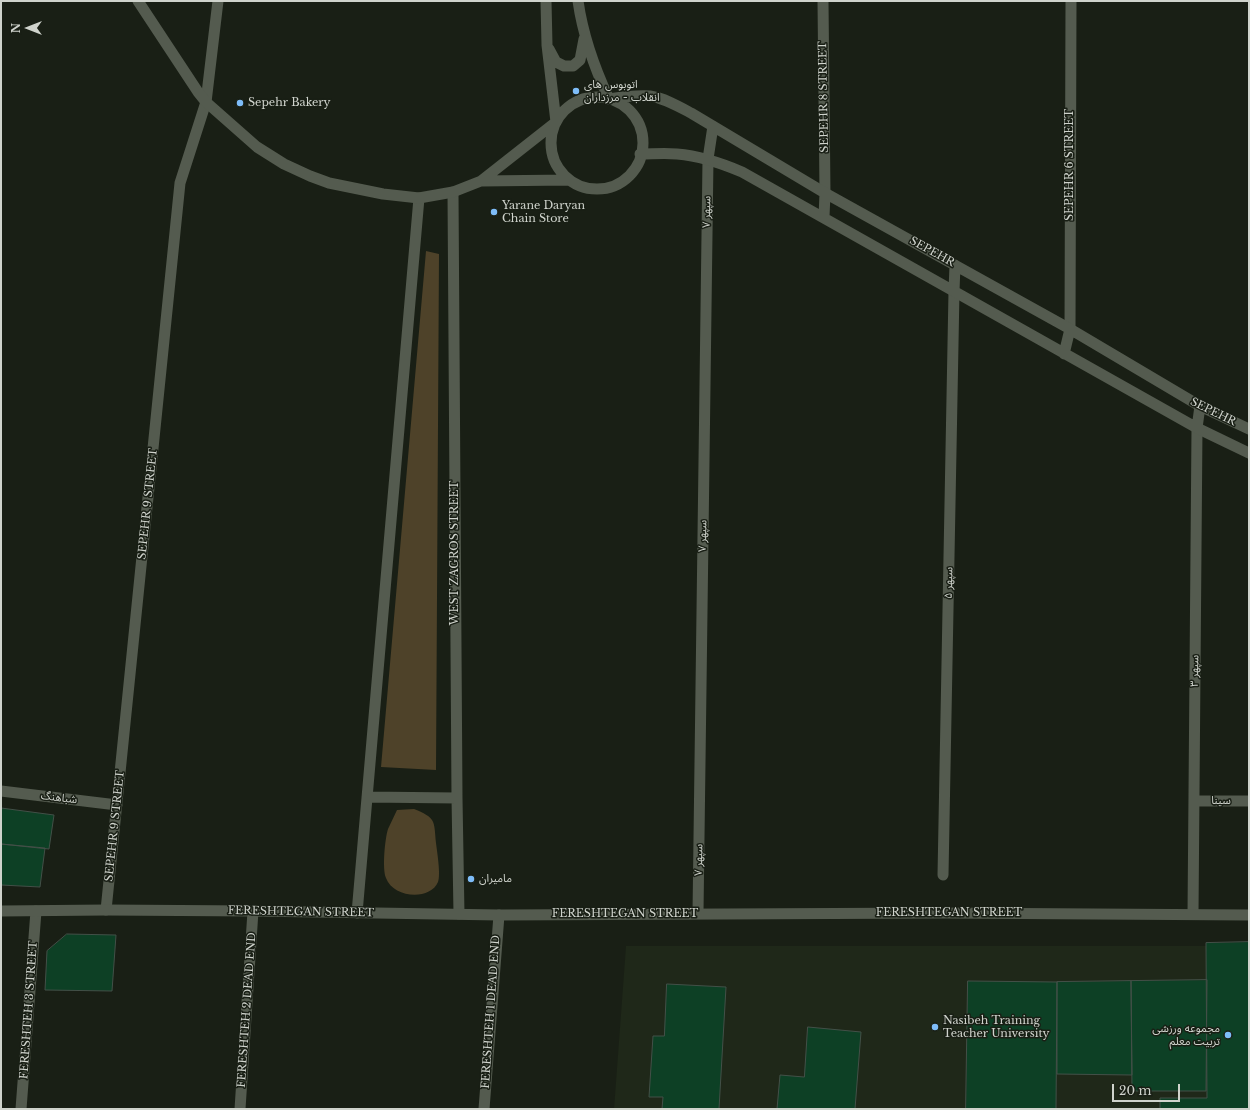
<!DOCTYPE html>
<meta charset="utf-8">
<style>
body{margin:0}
#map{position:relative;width:1250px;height:1110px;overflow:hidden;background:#191f15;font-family:"Libre Baskerville",serif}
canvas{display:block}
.frame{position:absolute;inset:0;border:2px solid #cfd3cc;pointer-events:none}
.north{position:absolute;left:8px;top:8px;width:40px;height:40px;-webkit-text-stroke:3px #191f15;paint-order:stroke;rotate:270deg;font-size:11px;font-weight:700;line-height:16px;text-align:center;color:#cfd3cc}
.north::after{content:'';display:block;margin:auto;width:14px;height:18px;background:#cfd3cc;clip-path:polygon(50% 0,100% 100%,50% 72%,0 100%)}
.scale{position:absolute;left:1112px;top:1084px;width:68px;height:18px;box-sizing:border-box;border:2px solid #cfd3cc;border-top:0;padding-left:5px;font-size:12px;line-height:14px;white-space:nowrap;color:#cfd3cc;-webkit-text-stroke:3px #191f15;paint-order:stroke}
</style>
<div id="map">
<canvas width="1250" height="1110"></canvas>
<div class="frame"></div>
<div class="north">N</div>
<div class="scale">20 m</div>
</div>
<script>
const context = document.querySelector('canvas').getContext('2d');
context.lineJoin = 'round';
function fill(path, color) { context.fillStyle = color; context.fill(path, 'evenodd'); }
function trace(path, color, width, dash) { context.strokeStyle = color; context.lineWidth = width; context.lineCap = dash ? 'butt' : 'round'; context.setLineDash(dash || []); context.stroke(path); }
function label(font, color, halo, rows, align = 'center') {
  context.font = font + ' "Libre Baskerville","Noto Sans Arabic",serif'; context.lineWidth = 3; context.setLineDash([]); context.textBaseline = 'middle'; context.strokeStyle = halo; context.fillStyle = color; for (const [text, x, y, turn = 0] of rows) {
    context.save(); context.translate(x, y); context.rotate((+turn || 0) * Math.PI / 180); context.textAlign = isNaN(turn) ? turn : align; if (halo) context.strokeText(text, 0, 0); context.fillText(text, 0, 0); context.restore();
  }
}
const built = new Path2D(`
 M 626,946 L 1249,946 L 1249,1109 L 614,1109 Z`);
const green = new Path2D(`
 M 426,251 L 439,254 L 436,770 L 381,767 Z
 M 414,809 C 436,818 434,820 436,843 C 437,851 441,875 438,882 C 430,901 393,898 386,878 C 382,869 385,838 388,829 C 391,823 394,816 397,810 Z`);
const building = new Path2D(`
 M 1,808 L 54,815 L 49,849 L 1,844 Z
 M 1,844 L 45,848 L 40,887 L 1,885 Z
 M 67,934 L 116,935 L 112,991 L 45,990 L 47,951 Z
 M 1249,942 L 1249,1109 L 1160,1109 L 1160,1098 L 1207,1098 L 1206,943 Z
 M 1207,980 L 1206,1091 L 1132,1091 L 1131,981 Z
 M 968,981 L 1057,982 L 1056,1109 L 966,1109 Z
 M 1131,981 L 1132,1075 L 1057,1074 L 1057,982 Z
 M 667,984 L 726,987 L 719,1109 L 662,1109 L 663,1097 L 649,1097 L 653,1036 L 664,1036 Z
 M 808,1027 L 861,1032 L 855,1109 L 777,1109 L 780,1075 L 804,1077 Z`);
const minor = new Path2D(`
 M 823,1 L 825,193
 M 453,192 L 457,798 L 459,914
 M 1070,329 L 1071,1
 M 1,791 L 117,805
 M 367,797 L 457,798
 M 1194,801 L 1249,801
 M 943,875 L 954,291
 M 106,910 L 180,183 L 206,102 L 218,1
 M 357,913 L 419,198
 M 698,913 L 708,159
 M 1193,914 L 1197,428
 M 21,1109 L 36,911
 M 240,1109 L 253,911
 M 484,1109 L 499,915`);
const tertiary = new Path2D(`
 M 138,1 L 198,92 L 206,102 L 257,147 L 284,164 L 310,176 L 329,183 L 383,194 L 419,198 L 453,192 L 481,181 L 556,122 L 547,45 L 546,1
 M 578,1 C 583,36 594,67 609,99 C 622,97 636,95 650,96 C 664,98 678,106 691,113 L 825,193 L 1070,329 L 1200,406 L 1249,429
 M 549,49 L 556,62 L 564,66 L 573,66 L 580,60 L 584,39
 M551 143a46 46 0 1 1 92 0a46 46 0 1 1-92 0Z
 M 640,154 C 652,154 665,153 677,154 C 700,156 721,163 742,172 L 1197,428 L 1249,453
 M 708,159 L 713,126
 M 481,181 L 569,180
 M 824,217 L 825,193
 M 954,291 L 955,265
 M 1064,354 L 1070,329
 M 1197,428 L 1200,406
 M 1,911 L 106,910 L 253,911 L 499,915 L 943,913 L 1249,915`);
const markers = [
 [576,91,4,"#7ebdf9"],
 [240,103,4,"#7ebdf9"],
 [494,212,4,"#7ebdf9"],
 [471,879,4,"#7ebdf9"],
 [935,1027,4,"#7ebdf9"],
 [1228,1035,4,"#7ebdf9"]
];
const poiNames = [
 ["اتوبوس های",584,85],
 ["انقلاب - مرزداران",584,98],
 ["Sepehr Bakery",248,103],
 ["Yarane Daryan",502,206],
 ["Chain Store",502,219],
 ["مامیران",479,879],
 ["Nasibeh Training",943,1021],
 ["Teacher University",943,1034],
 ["مجموعه ورزشی",1220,1029,"right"],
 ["تربیت معلم",1220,1042,"right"]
];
const streetNames = [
 ["SEPEHR 8 STREET",824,97,-91],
 ["SEPEHR 6 STREET",1070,165,-90],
 ["سپهر ۷",707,212,-89],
 ["SEPEHR",932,252,29],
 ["SEPEHR",1213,412,26],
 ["SEPEHR 9 STREET",148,504,-84],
 ["سپهر ۷",703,536,-89],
 ["WEST ZAGROS STREET",455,553,-90],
 ["سپهر ۵",949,583,-89],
 ["سپهر ۳",1195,671,-89],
 ["شباهنگ",59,798,7],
 ["سینا",1221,801],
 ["SEPEHR 9 STREET",115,826,-84],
 ["سپهر ۷",699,860,-89],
 ["FERESHTEGAN STREET",301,912,1],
 ["FERESHTEGAN STREET",949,913],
 ["FERESHTEGAN STREET",625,914],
 ["FERESHTEH 3 STREET",29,1010,-86],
 ["FERESHTEH 2 DEAD END",247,1010,-86],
 ["FERESHTEH 1 DEAD END",491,1012,-86]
];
fill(built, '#1f2819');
fill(green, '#4e4229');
fill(building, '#0d4025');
trace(building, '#435048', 1);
trace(minor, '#545b4f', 11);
trace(tertiary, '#545b4f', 11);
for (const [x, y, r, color] of markers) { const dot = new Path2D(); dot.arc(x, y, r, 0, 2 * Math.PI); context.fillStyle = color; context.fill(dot); trace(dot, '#191f15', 1.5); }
label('11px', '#cfd3cc', '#191f15', poiNames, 'left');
label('11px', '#cfd3cc', '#191f15', streetNames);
</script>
